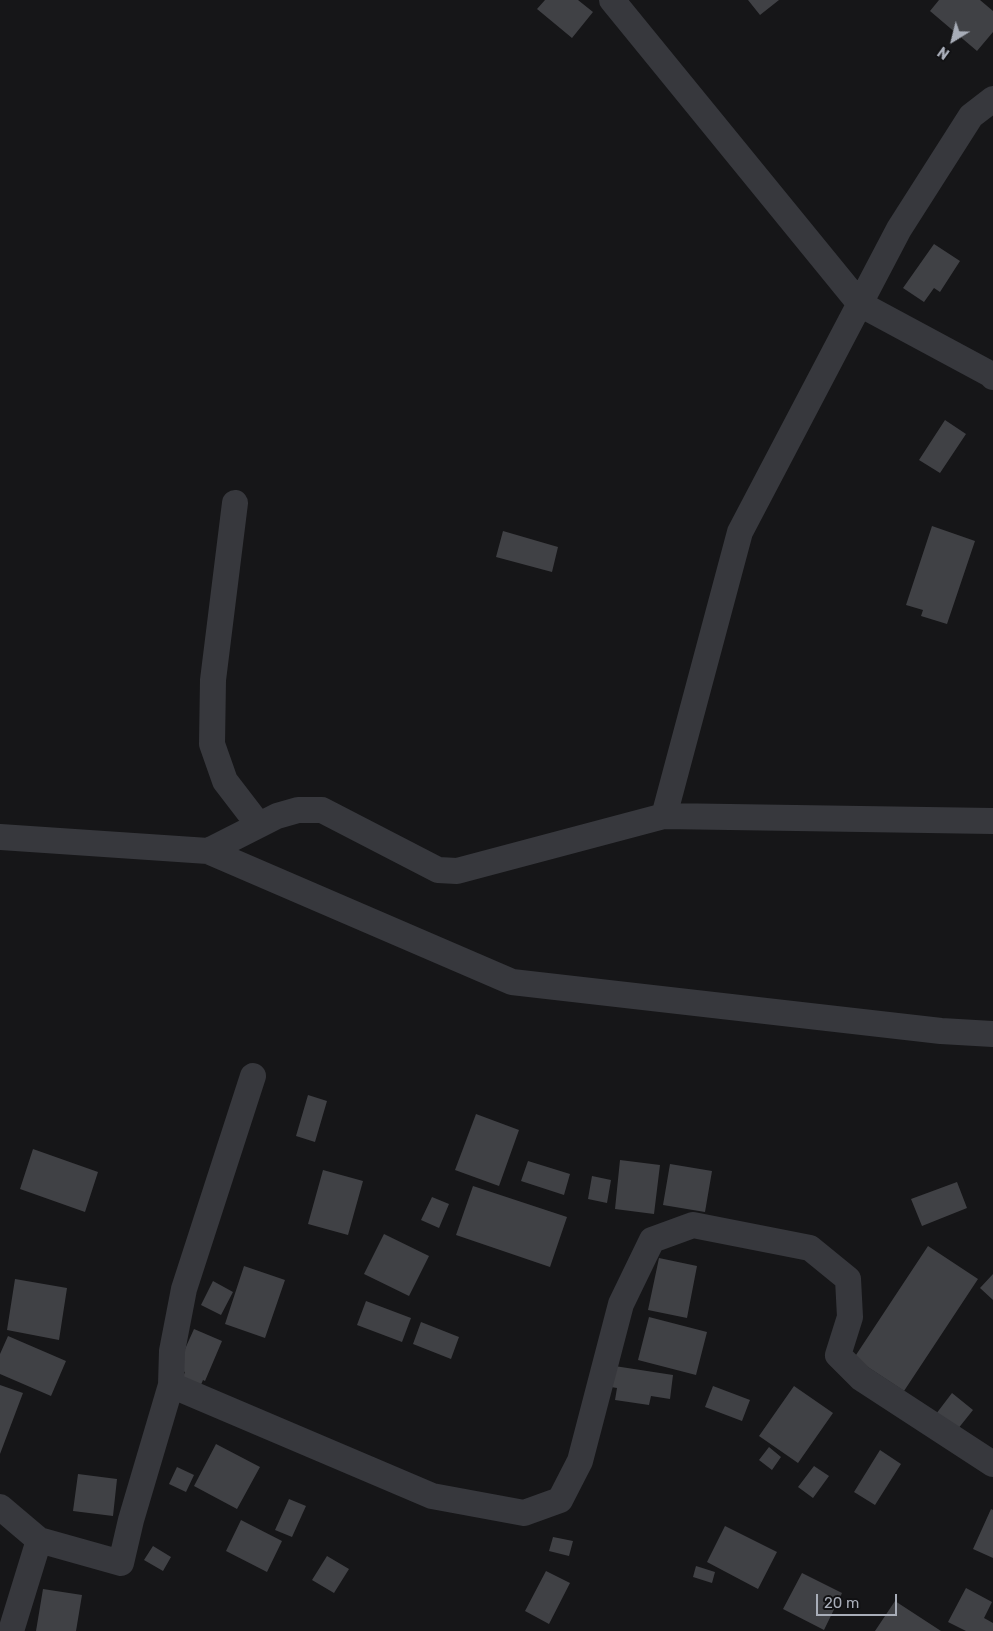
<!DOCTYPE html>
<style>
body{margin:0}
#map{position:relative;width:993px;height:1631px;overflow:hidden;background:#161618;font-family:Rubik,sans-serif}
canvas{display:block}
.north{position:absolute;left:928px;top:15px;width:50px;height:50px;-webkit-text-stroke:4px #111113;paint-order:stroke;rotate:216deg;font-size:14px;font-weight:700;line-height:20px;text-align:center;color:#a8adb8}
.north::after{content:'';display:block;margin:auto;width:18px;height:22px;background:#a8adb8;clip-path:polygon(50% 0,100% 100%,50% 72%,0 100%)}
.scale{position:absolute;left:816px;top:1594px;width:81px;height:22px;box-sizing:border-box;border:2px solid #a8adb8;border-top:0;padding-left:6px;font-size:15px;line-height:18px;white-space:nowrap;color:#a8adb8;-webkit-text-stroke:4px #111113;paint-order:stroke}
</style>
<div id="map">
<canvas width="993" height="1631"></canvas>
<div class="north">N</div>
<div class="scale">20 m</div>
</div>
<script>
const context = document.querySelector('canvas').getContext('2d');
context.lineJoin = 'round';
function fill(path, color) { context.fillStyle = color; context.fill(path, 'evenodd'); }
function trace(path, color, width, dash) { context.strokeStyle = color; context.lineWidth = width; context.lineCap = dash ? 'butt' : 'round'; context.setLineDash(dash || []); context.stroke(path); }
const building = new Path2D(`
 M 545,0 L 578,0 L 593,12 L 572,38 L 537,9 Z
 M 748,0 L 779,0 L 760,15 Z
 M 939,0 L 980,0 L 993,11 L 993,32 L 977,51 L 930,11 Z
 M 934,244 L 960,261 L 940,292 L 934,288 L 924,302 L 903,288 Z
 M 945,420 L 966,434 L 940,473 L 919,460 Z
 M 932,526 L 975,541 L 947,624 L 921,616 L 923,610 L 906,605 Z
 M 503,531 L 558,547 L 552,572 L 496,557 Z
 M 308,1095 L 327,1101 L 315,1142 L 296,1136 Z
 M 476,1114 L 519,1130 L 499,1186 L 455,1170 Z
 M 33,1149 L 98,1172 L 85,1212 L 20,1189 Z
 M 620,1160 L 660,1165 L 654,1214 L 615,1209 Z
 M 528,1161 L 570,1174 L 564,1195 L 521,1181 Z
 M 670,1164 L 712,1171 L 705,1212 L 663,1205 Z
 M 323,1170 L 363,1181 L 348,1235 L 308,1224 Z
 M 592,1176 L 611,1180 L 607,1203 L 588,1199 Z
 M 957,1182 L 967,1208 L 922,1226 L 911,1199 Z
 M 473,1186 L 567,1217 L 550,1267 L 456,1235 Z
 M 432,1197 L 449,1204 L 439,1228 L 421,1220 Z
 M 384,1234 L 429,1256 L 409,1296 L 364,1274 Z
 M 928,1246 L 978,1279 L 904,1391 L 854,1358 Z
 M 659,1258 L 697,1266 L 687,1318 L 648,1310 Z
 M 244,1266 L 285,1280 L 265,1338 L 225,1324 Z
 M 993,1274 L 993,1300 L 980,1288 Z
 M 15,1279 L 67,1288 L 59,1340 L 7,1330 Z
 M 213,1281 L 233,1292 L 221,1315 L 201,1305 Z
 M 366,1301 L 411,1318 L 402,1342 L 357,1325 Z
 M 649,1317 L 707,1332 L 696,1375 L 638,1360 Z
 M 421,1322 L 459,1337 L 451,1359 L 413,1344 Z
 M 194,1329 L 222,1341 L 205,1381 L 203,1380 L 200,1387 L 182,1379 L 185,1372 L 176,1369 Z
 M 8,1336 L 66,1361 L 51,1396 L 0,1374 L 0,1354 Z
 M 608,1365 L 673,1375 L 670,1399 L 651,1396 L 649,1405 L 615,1400 L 617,1388 L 605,1386 Z
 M 0,1385 L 23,1393 L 0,1454 Z
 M 713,1386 L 750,1400 L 742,1421 L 705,1407 Z
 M 794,1386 L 833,1413 L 798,1463 L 759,1436 Z
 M 952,1393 L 973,1410 L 957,1430 L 936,1414 Z
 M 216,1444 L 260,1467 L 237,1509 L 194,1486 Z
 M 769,1447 L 781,1457 L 772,1470 L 759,1460 Z
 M 880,1450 L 901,1464 L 875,1505 L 854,1492 Z
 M 814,1466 L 829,1476 L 813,1498 L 798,1487 Z
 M 177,1467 L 194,1475 L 186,1492 L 169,1484 Z
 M 78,1474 L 117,1479 L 113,1516 L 73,1511 Z
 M 289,1499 L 306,1506 L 292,1537 L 275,1530 Z
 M 991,1509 L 993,1510 L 993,1558 L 973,1549 Z
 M 241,1520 L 282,1541 L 267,1572 L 226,1551 Z
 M 725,1526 L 777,1552 L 758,1589 L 707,1562 Z
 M 553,1537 L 573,1541 L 569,1556 L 549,1551 Z
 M 153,1546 L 171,1557 L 163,1571 L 144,1560 Z
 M 327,1556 L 349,1569 L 334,1593 L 312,1580 Z
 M 696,1566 L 715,1572 L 712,1583 L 693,1577 Z
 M 546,1571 L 570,1583 L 549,1624 L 525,1611 Z
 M 802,1573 L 842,1593 L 824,1630 L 783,1609 Z
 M 966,1588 L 992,1602 L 984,1618 L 993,1623 L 993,1631 L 966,1631 L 948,1622 Z
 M 43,1589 L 82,1595 L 76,1631 L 36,1631 Z
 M 895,1601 L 941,1631 L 875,1631 Z`);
const minor = new Path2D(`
 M 612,0 L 860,304 L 990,374 L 993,377
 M 235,503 L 213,680 L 212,744 L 225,781 L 258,824
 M 664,816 L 740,532 L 899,229 L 971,116 L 993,99
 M 0,837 L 208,851 L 512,982 L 941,1031 L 993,1034
 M 208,851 L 277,816 L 298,810 L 322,810 L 438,870 L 457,871 L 664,816 L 993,821
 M 171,1385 L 432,1496 L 524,1513 L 560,1500 L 580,1461 L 621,1304 L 652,1240 L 693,1225 L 810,1248 L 848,1279 L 850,1317 L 838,1355 L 861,1378 L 993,1464
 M 0,1507 L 39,1540 L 121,1563 L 131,1520 L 171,1385 L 172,1351 L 184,1289 L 253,1076
 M 11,1631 L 39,1540`);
fill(building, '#404145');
trace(minor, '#37383d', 26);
</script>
